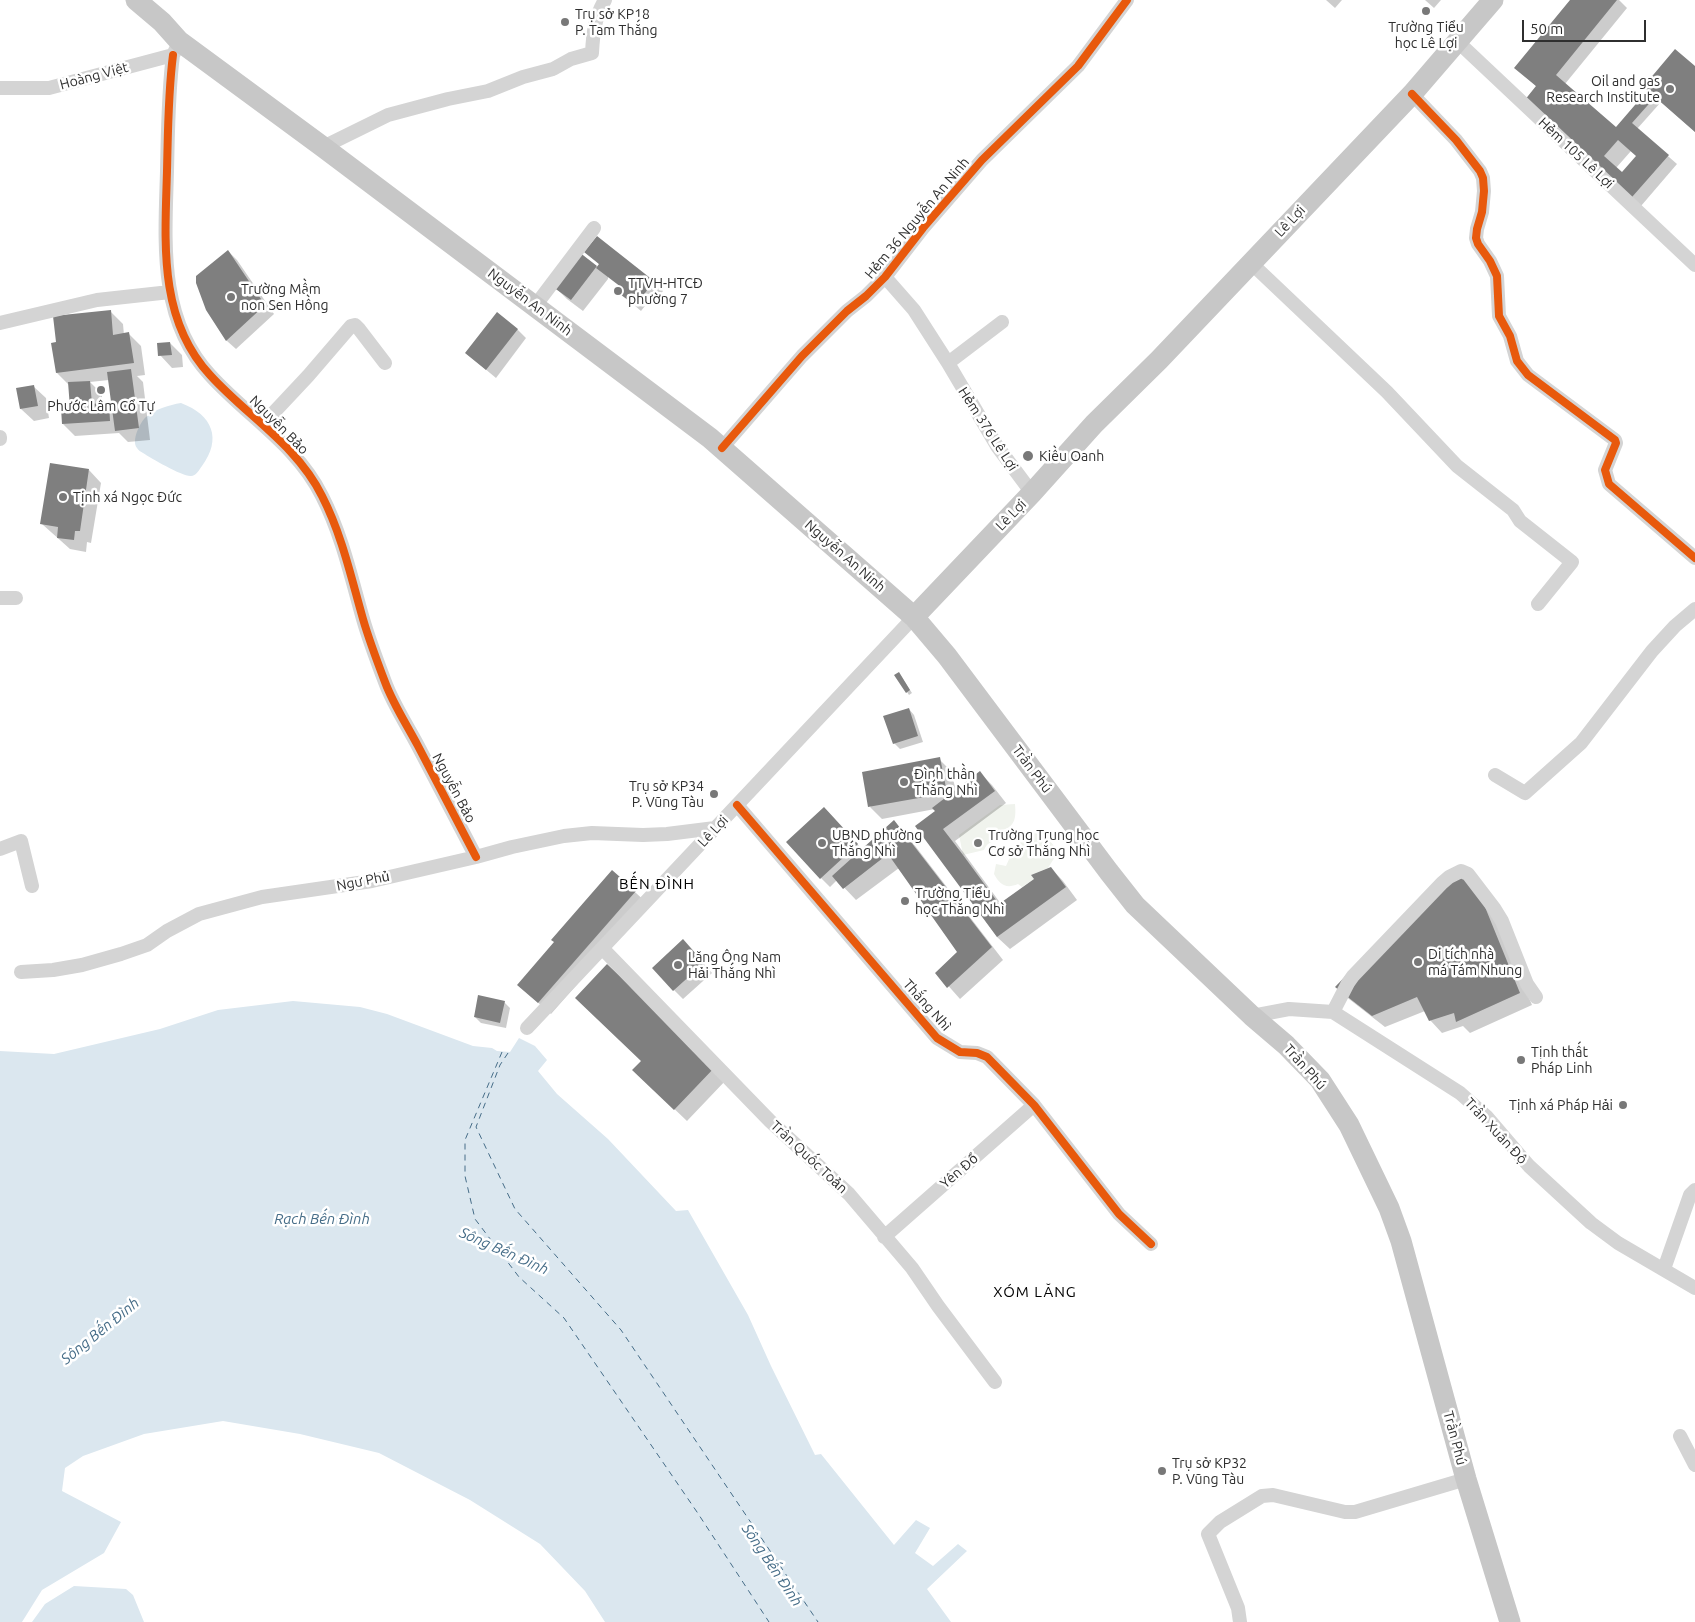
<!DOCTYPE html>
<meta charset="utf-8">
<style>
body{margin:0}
#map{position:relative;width:1695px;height:1622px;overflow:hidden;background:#fff;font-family:Ubuntu,sans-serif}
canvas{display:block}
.scale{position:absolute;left:1522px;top:20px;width:124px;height:22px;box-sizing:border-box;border:2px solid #2f2f2f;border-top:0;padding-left:6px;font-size:15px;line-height:18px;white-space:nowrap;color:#2f2f2f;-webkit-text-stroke:4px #fff;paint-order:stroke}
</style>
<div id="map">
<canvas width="1695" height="1622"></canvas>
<div class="scale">50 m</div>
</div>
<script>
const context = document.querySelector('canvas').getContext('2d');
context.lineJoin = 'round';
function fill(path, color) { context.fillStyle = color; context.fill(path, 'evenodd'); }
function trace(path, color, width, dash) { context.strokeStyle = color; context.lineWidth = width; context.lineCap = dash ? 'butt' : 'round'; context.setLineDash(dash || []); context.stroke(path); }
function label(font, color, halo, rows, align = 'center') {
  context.font = font + ' Ubuntu,sans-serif'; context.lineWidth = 5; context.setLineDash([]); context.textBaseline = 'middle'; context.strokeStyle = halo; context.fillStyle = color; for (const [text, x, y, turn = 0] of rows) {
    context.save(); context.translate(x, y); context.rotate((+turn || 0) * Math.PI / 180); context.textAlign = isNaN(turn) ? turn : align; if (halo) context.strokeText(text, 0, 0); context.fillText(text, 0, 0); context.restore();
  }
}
const green = new Path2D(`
 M 1015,804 C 1016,816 1016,827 1002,830 L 1001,839 L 998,842 C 991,841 987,843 984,850 L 963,855 L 959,835 L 1000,805 Z
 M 1039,832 L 1049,839 L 1058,852 L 1048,868 L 1031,875 L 1034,879 L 1022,887 L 1018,884 C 1006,889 1000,885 994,874 L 996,864 L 1006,866 L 1010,857 L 1015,857 L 1023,847 L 1020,843 L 1025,835 Z`);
const water = new Path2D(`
 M 181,403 C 213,415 222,439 202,466 C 199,470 196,476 191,476 C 183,477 151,458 143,453 C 141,452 138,450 137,448 C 131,441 140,422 146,417 C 156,409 169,405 181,403 Z
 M 293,1001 L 360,1007 L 387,1014 L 473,1046 L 492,1048 L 497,1051 L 510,1052 L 519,1038 L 535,1046 L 547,1060 L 538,1071 L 557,1094 L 608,1139 L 676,1211 L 688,1210 L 748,1315 L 771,1366 L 815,1455 L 821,1454 L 894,1545 L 916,1520 L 930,1528 L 915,1553 L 933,1566 L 958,1544 L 967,1551 L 927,1589 L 951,1622 L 605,1622 L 585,1591 L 540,1544 L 470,1500 L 379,1453 L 300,1434 L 223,1421 L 144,1434 L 83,1456 L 65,1468 L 62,1491 L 121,1522 L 104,1553 L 42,1590 L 22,1622 L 0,1622 L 0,1051 L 54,1054 L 160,1029 L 218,1010 Z
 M 74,1586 L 126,1589 L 133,1595 L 144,1622 L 32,1622 L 45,1604 Z`);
const shadow = new Path2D(`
 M 1326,0 L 1342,0 L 1335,8 Z
 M 1425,0 L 1441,0 L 1434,8 Z
 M 1571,0 L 1619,0 L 1627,8 L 1565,84 L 1621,133 L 1648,91 L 1695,68 L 1695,132 L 1661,102 L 1637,129 L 1677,164 L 1635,213 L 1537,87 L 1516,68 ZM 1631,151 L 1637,156 L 1622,174 L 1616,168 Z
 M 597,238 L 654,282 L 663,291 L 652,305 L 648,302 L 641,311 L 619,292 L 626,290 L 608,276 L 608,279 L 583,311 L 567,299 L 555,287 L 596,267 L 598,268 L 600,265 L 586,252 Z
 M 228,251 L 237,260 L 274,314 L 236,349 L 227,341 L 208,310 Z
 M 110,311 L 123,324 L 124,335 L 129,334 L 141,346 L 145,375 L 137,376 L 143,382 L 150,440 L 128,442 L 119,433 L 75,436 L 63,424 L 71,409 L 69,385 L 57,373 L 57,343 ZM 109,380 L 113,409 L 108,404 L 102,404 L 102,394 L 90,382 Z
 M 517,329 L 526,338 L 496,378 L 466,353 Z
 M 170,343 L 182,355 L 183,367 L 172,368 L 160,355 Z
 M 33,386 L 46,398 L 49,418 L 34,421 L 21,409 Z
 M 89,470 L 101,483 L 91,543 L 87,542 L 86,552 L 70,549 L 42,524 Z
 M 901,676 L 912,693 L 909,695 L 907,692 Z
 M 909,709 L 914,715 L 923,742 L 900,749 L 894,743 Z
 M 939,759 L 951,771 L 956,791 L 980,773 L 992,785 L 1006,803 L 955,841 L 1001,904 L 1051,868 L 1063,881 L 1077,900 L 1010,949 L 997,937 L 917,826 L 937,811 L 935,809 L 882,819 L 870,807 Z
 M 833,818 L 863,850 L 894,822 L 906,834 L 1003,960 L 960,999 L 937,973 L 958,952 L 899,868 L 856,900 L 837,880 L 830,887 L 821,878 Z
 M 612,871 L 648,904 L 551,1014 L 518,985 L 555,942 Z
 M 1464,874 L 1496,920 L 1532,1005 L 1470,1033 L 1463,1026 L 1442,1033 L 1430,1020 L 1425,1011 L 1385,1027 L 1349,999 L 1337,987 Z
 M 692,950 L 712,973 L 683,999 L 674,990 Z
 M 607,966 L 727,1079 L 687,1121 L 646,1082 L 643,1061 Z
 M 504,1002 L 510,1008 L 506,1028 L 481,1023 L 475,1017 Z`);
const ferry = new Path2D(`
 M 502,1052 L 465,1140 L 465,1176 L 475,1219 L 519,1277 L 564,1318 L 697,1512 L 769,1622
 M 508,1053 L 500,1065 L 476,1127 L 515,1209 L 621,1330 L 818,1622`);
const building = new Path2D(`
 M 1570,0 L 1617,0 L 1556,75 L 1616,127 L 1647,91 L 1643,87 L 1675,49 L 1695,66 L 1695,132 L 1655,97 L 1632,123 L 1669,155 L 1625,205 L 1524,101 L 1536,86 L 1514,68 ZM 1618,140 L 1636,156 L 1622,172 L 1604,156 Z
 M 597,236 L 654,281 L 642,297 L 638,294 L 632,303 L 617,292 L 621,287 L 596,268 L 599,264 L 584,252 Z
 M 228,250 L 265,305 L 226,341 L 206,310 L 196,283 L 196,276 Z
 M 579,252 L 597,266 L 571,300 L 553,287 Z
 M 111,310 L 113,335 L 129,332 L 134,363 L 56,373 L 51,343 L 56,342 L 53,316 Z
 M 497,312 L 518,329 L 486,370 L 465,353 Z
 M 170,342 L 172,355 L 158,356 L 157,343 Z
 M 131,369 L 139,428 L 115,431 L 107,372 Z
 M 90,381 L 92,404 L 109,402 L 110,421 L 62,424 L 61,408 L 70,408 L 68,382 Z
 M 34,385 L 38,406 L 20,409 L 16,388 Z
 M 50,463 L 89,469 L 80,531 L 75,531 L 74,540 L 57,538 L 58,527 L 40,524 Z
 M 899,672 L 910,690 L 906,693 L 894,675 Z
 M 909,708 L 918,736 L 893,744 L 883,716 Z
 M 940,757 L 947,793 L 868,807 L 862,772 Z
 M 980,771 L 995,791 L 943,829 L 963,855 L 999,904 L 1034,879 L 1031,875 L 1051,867 L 1066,887 L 997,937 L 915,826 L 935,811 L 932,808 Z
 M 824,807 L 858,844 L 820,879 L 786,842 Z
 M 894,820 L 992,947 L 947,988 L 935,973 L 957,952 L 888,854 L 843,889 L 832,876 Z
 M 612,870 L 636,891 L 538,1003 L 517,985 L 554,942 L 551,940 Z
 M 1444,873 L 1464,873 L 1485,907 L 1520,993 L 1456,1022 L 1454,1013 L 1429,1021 L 1417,997 L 1372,1016 L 1335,987 Z
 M 683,939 L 704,963 L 673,991 L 652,968 Z
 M 607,964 L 716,1066 L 674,1110 L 632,1070 L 641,1061 L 575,998 Z
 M 478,995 L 505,1001 L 500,1023 L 474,1017 Z`);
const minor = new Path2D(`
 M 1457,41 L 1695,265
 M 173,55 C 168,94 168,132 167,171 C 165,242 158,319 210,375 C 247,416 297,445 322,496 C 342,535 351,577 363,619 C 369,640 377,661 385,682 C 393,704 407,725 418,746 C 437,783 457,820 476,857
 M 0,88 L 49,88 L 173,55 L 176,49
 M 1412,94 L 1456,140 L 1480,171 L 1483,178 L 1484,191 L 1482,212 L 1477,229 L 1476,238 L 1478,244 L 1490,261 L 1497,276 L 1499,316 L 1510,336 L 1517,361 L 1528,375 L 1615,440 L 1616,443 L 1605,470 L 1609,484 L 1695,558
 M 323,147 L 388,115 L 448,99 L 488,91 L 523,77 L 553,69 L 571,59 L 592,53 C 593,33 595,16 605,0
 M 1251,263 L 1387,392 L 1457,466 L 1513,510 L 1520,521 L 1572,562 L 1538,604
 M 885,277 L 914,310 L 948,363 L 1002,322
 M 535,306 L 594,228
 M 0,323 L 97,300 L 170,292
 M 948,363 L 997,446 L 1032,493
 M 263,424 L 308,376 L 351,326 L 355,325 L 359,329 L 385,363
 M 0,437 L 0,439
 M 722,448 L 802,356 L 847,311 L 866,296 L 885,277 L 923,228 L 982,160 L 1078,66 L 1127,0
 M 0,598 L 16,598
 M 1495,775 L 1525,793 L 1581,743 L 1652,651 L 1675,626 L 1695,609
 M 737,805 L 937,1038 L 960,1052 L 977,1053 L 987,1057 L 1034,1105 L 1119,1214 L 1151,1244
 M 0,849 L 21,841 L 32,886
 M 603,949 L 770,1121 L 849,1194 L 912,1268 L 938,1306 L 995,1382
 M 21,972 L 53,970 L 82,965 L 121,954 L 147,945 L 167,931 L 199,914 L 262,897 L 372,881 L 476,857 L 512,847 L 564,836 L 592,833 L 643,835 L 667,834 L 715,828
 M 1333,1012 L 1348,983 L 1353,976 L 1442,883 L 1449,877 L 1461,871 L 1468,874 L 1494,908 L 1502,921 L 1527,984 L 1536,997
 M 1252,1016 L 1289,1009 L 1333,1012 L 1460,1093 L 1487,1117 L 1529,1166 L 1591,1223 L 1618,1243 L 1695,1288
 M 527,1028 L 914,617
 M 884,1237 L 1034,1105
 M 1664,1269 L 1690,1195 L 1695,1190
 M 1680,1436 L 1695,1465
 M 1240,1622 L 1238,1608 L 1208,1534 L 1220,1522 L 1262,1496 L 1273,1495 L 1345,1512 L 1355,1512 L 1466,1479`);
const primary = new Path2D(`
 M 136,0 L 162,22 L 179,41 L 323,147 L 710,438 L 914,617 L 947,656 L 1109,872 L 1135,905 L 1252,1016 L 1286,1045 L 1320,1080 L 1349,1125 L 1389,1208 L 1401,1241 L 1466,1479 L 1510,1622
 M 914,617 L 1032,493 L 1094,424 L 1159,360 L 1412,94 L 1493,0`);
const cycleway = new Path2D(`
 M 173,55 C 168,94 168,132 167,171 C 165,242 158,319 210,375 C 247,416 297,445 322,496 C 342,535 351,577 363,619 C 369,640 377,661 385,682 C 393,704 407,725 418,746 C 437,783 457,820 476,857
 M 1412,94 L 1456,140 L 1480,171 L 1483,178 L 1484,191 L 1482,212 L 1477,229 L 1476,238 L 1478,244 L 1490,261 L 1497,276 L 1499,316 L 1510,336 L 1517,361 L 1528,375 L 1615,440 L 1616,443 L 1605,470 L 1609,484 L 1695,558
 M 722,448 L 802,356 L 847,311 L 866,296 L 885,277 L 923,228 L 982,160 L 1078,66 L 1127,0
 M 737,805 L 937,1038 L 960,1052 L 977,1053 L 987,1057 L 1034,1105 L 1119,1214 L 1151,1244`);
const markers = [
 [1426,11,5,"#787878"],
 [565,22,5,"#787878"],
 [1670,89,5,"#787878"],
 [618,291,5,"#787878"],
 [231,297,5,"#787878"],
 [101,390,5,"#787878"],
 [1028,456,6,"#787878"],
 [63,497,5,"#787878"],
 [904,782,5,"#787878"],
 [714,794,5,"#787878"],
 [822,843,5,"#787878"],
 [978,843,5,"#787878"],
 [905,901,5,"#787878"],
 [1418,962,5,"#787878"],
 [678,965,5,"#787878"],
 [1521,1060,5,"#787878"],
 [1623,1105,5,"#787878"],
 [1162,1471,5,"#787878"]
];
const poiNames = [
 ["Trụ sở KP18",575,14],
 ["P. Tam Thắng",575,30],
 ["Trường Tiểu",1426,27,"center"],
 ["học Lê Lợi",1426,43,"center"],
 ["Oil and gas",1660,81,"right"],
 ["Research Institute",1660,97,"right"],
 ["TTVH-HTCĐ",628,283],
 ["phường 7",628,299],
 ["Trường Mầm",241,289],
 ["non Sen Hồng",241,305],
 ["Phước Lâm Cổ Tự",101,406,"center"],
 ["Kiều Oanh",1039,456],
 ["Tịnh xá Ngọc Đức",73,497],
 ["Đình thần",914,774],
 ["Thắng Nhì",914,790],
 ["Trụ sở KP34",704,786,"right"],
 ["P. Vũng Tàu",704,802,"right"],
 ["UBND phường",832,835],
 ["Thắng Nhì",832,851],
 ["Trường Trung học",988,835],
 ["Cơ sở Thắng Nhì",988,851],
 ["Trường Tiểu",915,893],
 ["học Thắng Nhì",915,909],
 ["Di tích nhà",1428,954],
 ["má Tám Nhung",1428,970],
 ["Lăng Ông Nam",688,957],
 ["Hải Thắng Nhì",688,973],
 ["Tịnh thất",1531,1052],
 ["Pháp Linh",1531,1068],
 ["Tịnh xá Pháp Hải",1613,1105,"right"],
 ["Trụ sở KP32",1172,1463],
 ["P. Vũng Tàu",1172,1479]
];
const streetNames = [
 ["Hoàng Việt",94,76,-15],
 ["Hẻm 105 Lê Lợi",1576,153,43],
 ["Hẻm 36 Nguyễn An Ninh",917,218,-50],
 ["Lê Lợi",1290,221,-47],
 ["Nguyễn An Ninh",530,302,37],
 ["Nguyễn Bảo",279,425,45],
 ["Hẻm 376 Lê Lợi",988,429,57],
 ["Lê Lợi",1011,515,-46],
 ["Nguyễn An Ninh",845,556,41],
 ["Trần Phú",1032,769,53],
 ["Nguyễn Bảo",454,788,62],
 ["Lê Lợi",713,831,-47],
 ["Ngư Phủ",363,881,-11],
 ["Thắng Nhì",927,1005,48],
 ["Trần Phú",1305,1067,48],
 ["Trần Xuân Độ",1496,1131,47],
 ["Trần Quốc Toản",809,1157,43],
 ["Yên Đổ",959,1171,-41],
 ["Trần Phú",1455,1438,75]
];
const neighbourhoodNames = [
 ["BẾN ĐÌNH",657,884],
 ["XÓM LĂNG",1035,1292]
];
const waterNames = [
 ["Rạch Bến Đình",322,1219],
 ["Sông Bến Đình",504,1251,24],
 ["Sông Bến Đình",100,1331,-39],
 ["Sông Bến Đình",772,1565,56]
];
fill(green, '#f0f3ed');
fill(water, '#dbe7ef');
fill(shadow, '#0003');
trace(ferry, '#466d88', 1, [6, 5]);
fill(building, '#7f7f7f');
trace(minor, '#d4d4d4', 14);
trace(primary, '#c7c7c7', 21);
trace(cycleway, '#e8590c', 8);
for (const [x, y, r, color] of markers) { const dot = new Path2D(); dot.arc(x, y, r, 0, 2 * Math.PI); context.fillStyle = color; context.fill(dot); trace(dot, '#fff', 2); }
label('14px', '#2f2f2f', '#fff', poiNames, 'left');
label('14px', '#2f2f2f', '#fff', streetNames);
context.letterSpacing = '1px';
label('15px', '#000', '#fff', neighbourhoodNames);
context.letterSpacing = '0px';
label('italic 15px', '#466d88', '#fff', waterNames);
</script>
